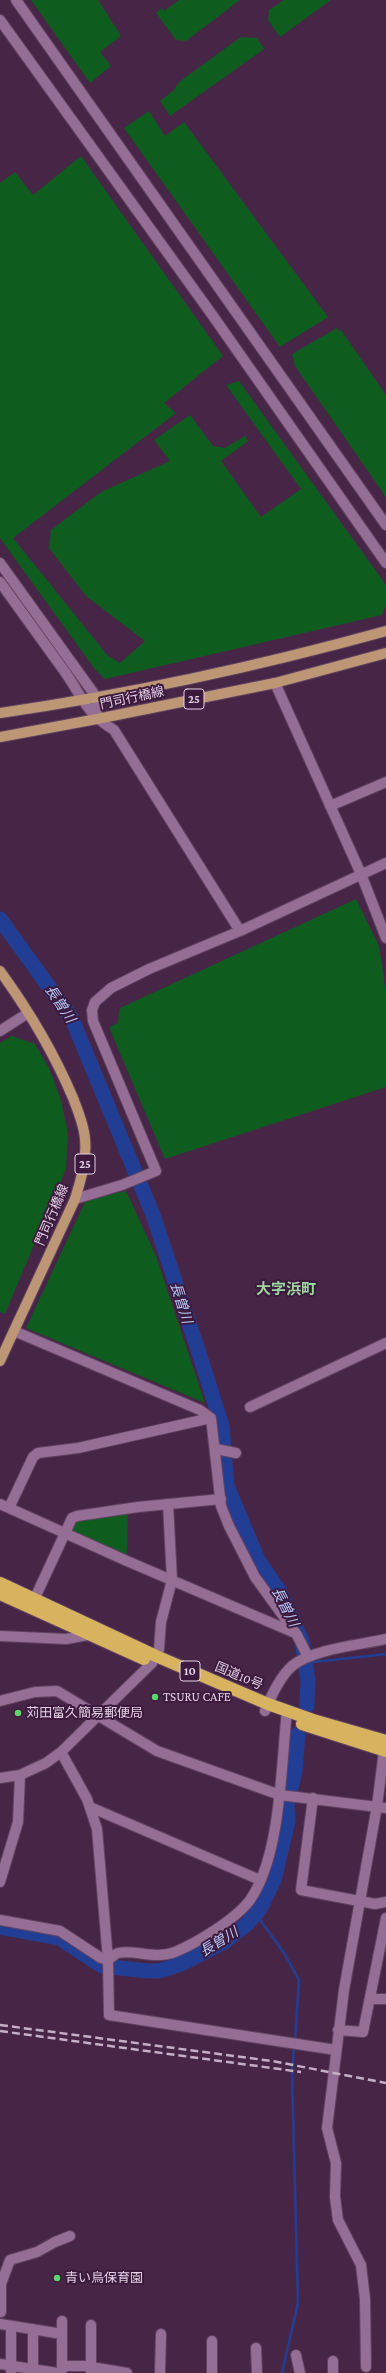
<!DOCTYPE html>
<meta charset="utf-8">
<style>
body{margin:0}
canvas{display:block;background:#462547}
</style>
<canvas width="386" height="2373"></canvas>
<script>
const context = document.querySelector('canvas').getContext('2d');
context.lineJoin = 'round';
function fill(path, color) { context.fillStyle = color; context.fill(path, 'evenodd'); }
function trace(path, color, width, dash) { context.strokeStyle = color; context.lineWidth = width; context.lineCap = dash ? 'butt' : 'round'; context.setLineDash(dash || []); context.stroke(path); }
function label(font, color, halo, rows, align = 'center') {
  context.font = font + ' "Crimson Pro","Noto Sans JP",serif'; context.lineWidth = 4; context.setLineDash([]); context.textBaseline = 'middle'; context.strokeStyle = halo; context.fillStyle = color; for (const [text, x, y, turn = 0] of rows) {
    context.save(); context.translate(x, y); context.rotate((+turn || 0) * Math.PI / 180); context.textAlign = isNaN(turn) ? turn : align; if (halo) context.strokeText(text, 0, 0); context.fillText(text, 0, 0); context.restore();
  }
}
const green = new Path2D(`
 M 31,0 L 98,0 L 121,36 L 100,52 L 111,66 L 90,83 Z
 M 179,0 L 240,0 L 186,41 L 176,40 L 156,13 L 162,8 L 164,11 Z
 M 284,0 L 331,0 L 280,37 L 268,20 L 269,10 Z
 M 241,37 L 257,38 L 264,49 L 170,116 L 160,101 L 174,90 L 179,82 Z
 M 149,111 L 165,136 L 184,122 L 328,317 L 280,347 L 124,128 Z
 M 81,156 L 223,356 L 164,403 L 176,413 L 13,538 L 108,656 L 120,663 L 145,641 L 86,596 L 49,548 L 51,530 L 101,492 L 170,461 L 154,440 L 190,415 L 213,446 L 225,448 L 245,436 L 248,441 L 221,461 L 261,517 L 301,489 L 226,385 L 239,381 L 386,585 L 386,606 L 382,615 L 105,679 L 94,668 L 0,538 L 0,183 L 15,172 L 33,195 Z
 M 337,328 L 339,331 L 341,330 L 386,395 L 386,497 L 295,366 L 292,354 Z
 M 356,899 L 379,946 L 386,992 L 386,1087 L 165,1159 L 109,1027 L 118,1023 L 120,1008 Z
 M 12,1036 L 35,1044 L 49,1068 L 61,1100 L 68,1134 L 66,1169 L 5,1314 L 0,1312 L 0,1043 Z
 M 126,1191 L 156,1256 L 205,1403 L 26,1328 L 86,1200 Z
 M 128,1508 L 127,1561 L 66,1533 L 72,1518 Z`);
const stream = new Path2D(`
 M 305,1663 L 386,1654
 M 256,1914 L 284,1953 L 299,1980 L 295,2041
 M 282,2373 L 298,2303 L 292,2075 L 294,2046`);
const river = new Path2D(`
 M 0,919 L 72,1019 L 153,1215 L 199,1353 L 222,1426 L 227,1486 L 258,1560 L 280,1592 L 302,1641 L 308,1681 L 307,1706
 M 0,1927 L 59,1938 L 102,1966 L 148,1971 L 159,1971 L 181,1964 L 224,1942 L 248,1923 L 260,1909 L 274,1880 L 288,1821 L 287,1805 L 295,1771 L 298,1734`);
const minor = new Path2D(`
 M 16,0 L 386,525
 M 0,20 L 213,316 L 386,563
 M 0,563 L 97,698 L 97,719
 M 0,582 C 22,612 43,642 65,672 C 83,698 85,712 114,730 L 240,931
 M 275,683 L 361,874 L 386,938
 M 330,806 L 386,782
 M 0,1031 L 28,1013
 M 75,1199 L 122,1185 L 156,1171 L 93,1021 L 92,1010 L 95,1002 L 111,988 L 149,969 L 240,931 L 386,863
 M 14,1331 L 200,1410 L 211,1418 L 221,1506 L 229,1526 L 255,1577 L 297,1635 L 308,1657
 M 250,1407 L 386,1343
 M 216,1449 L 236,1453
 M 0,1504 L 127,1561 L 295,1633
 M 9,1508 L 33,1457 L 38,1453 L 78,1448 L 211,1418
 M 34,1600 L 72,1518 L 77,1516 L 138,1507 L 221,1499
 M 0,1636 L 66,1639 L 93,1634
 M 0,1701 L 35,1692 L 57,1691 L 157,1751 L 280,1795 L 386,1808
 M 265,1711 C 271,1696 280,1677 292,1666 C 313,1649 359,1645 386,1639
 M 61,1752 L 87,1799 L 97,1829 L 108,1960 L 109,2015 L 336,2050
 M 0,1778 L 20,1775 L 46,1763 L 61,1752 L 152,1663 L 159,1649 L 161,1622 L 172,1580 L 168,1504
 M 313,1798 L 301,1890 L 375,1904 L 386,1902
 M 90,1807 L 260,1880
 M 0,1882 L 18,1822 L 20,1775
 M 0,1920 L 60,1931 L 101,1958 L 108,1960 C 111,1958 115,1954 118,1953 C 135,1949 154,1960 175,1952 C 197,1943 236,1919 250,1900 C 281,1856 281,1765 287,1711
 M 370,1999 L 386,1999
 M 338,2030 L 363,2032 L 386,1918
 M 1,2312 L 1,2284 L 10,2260 L 37,2252 L 55,2242 L 70,2236
 M 0,2324 L 62,2334
 M 91,2325 L 91,2373
 M 33,2329 L 33,2373
 M 212,2341 L 212,2373
 M 256,2348 L 257,2373
 M 296,2355 L 300,2373
 M 333,2361 L 333,2373
 M 0,2364 L 57,2373
 M 62,2366 L 85,2366 L 127,2373
 M 366,2367 L 365,2299 L 361,2265 L 338,2220 L 335,2197 L 336,2163 L 327,2128 L 344,1990 L 377,1806 L 385,1743
 M 11,2371 L 11,2326
 M 62,2371 L 62,2321
 M 160,2373 L 161,2334`);
const major = new Path2D(`
 M 0,713 C 130,694 259,666 386,631
 M 0,737 L 97,719 L 275,683 L 386,653
 M 0,971 C 29,1011 54,1053 73,1098 C 78,1111 84,1125 85,1139 C 87,1161 81,1179 75,1199 L 0,1361`);
const highway = new Path2D(`
 M 0,1583 L 156,1656 L 268,1704 L 313,1720 L 386,1741
 M 0,1594 L 144,1659
 M 302,1724 L 386,1751`);
const rail = new Path2D(`
 M 0,2025 L 272,2061 L 386,2083
 M 0,2031 L 301,2072`);
const markers = [
 [155,1697,4,"#5dd56d"],
 [18,1713,4,"#5dd56d"],
 [57,2278,4,"#5dd56d"]
];
const shields = [
 [194,699,20],
 [85,1164,20],
 [190,1671,20]
];
const shieldNames = [
 ["25",194,699],
 ["25",85,1164],
 ["10",190,1671]
];
const streetNames = [
 ["門司行橋線",132,698,-12],
 ["門司行橋線",52,1215,-67],
 ["国道10号",239,1676,23]
];
const poiNames = [
 ["TSURU CAFE",163,1697],
 ["苅田富久簡易郵便局",26,1713],
 ["青い鳥保育園",65,2278]
];
const waterNames = [
 ["長曽川",60,1004,56],
 ["長曽川",181,1303,72],
 ["長曽川",285,1607,63],
 ["長曽川",219,1942,-32]
];
const quarterNames = [
 ["大字浜町",286,1289]
];
fill(green, '#0f5c1f');
trace(stream, '#223e94', 2.5);
trace(river, '#223e94', 15);
trace(minor, '#604260', 12);
trace(major, '#604260', 12);
trace(highway, '#604260', 14);
trace(minor, '#956e95', 10);
trace(major, '#bd9775', 10);
trace(highway, '#d8b35f', 12);
trace(rail, '#c6aec6', 2.5, [8, 4]);
for (const [x, y, r, color] of markers) { const dot = new Path2D(); dot.arc(x, y, r, 0, 2 * Math.PI); context.fillStyle = color; context.fill(dot); trace(dot, '#3c1a3d', 1.5); }
for (const [x, y, w] of shields) { const box = new Path2D(); box.roundRect(x - w / 2, y - 10, w, 20, 3); context.fillStyle = '#3c1a3d'; context.fill(box); trace(box, '#e4cfe4', 1); }
label('bold 12px', '#e4cfe4', null, shieldNames);
label('13px', '#e4cfe4', '#3c1a3d', streetNames);
label('13px', '#e4cfe4', '#3c1a3d', poiNames, 'left');
label('italic 14px', '#b6cbfa', '#3c1a3d', waterNames);
label('bold 15px', '#9bd79f', '#3c1a3d', quarterNames);
</script>
